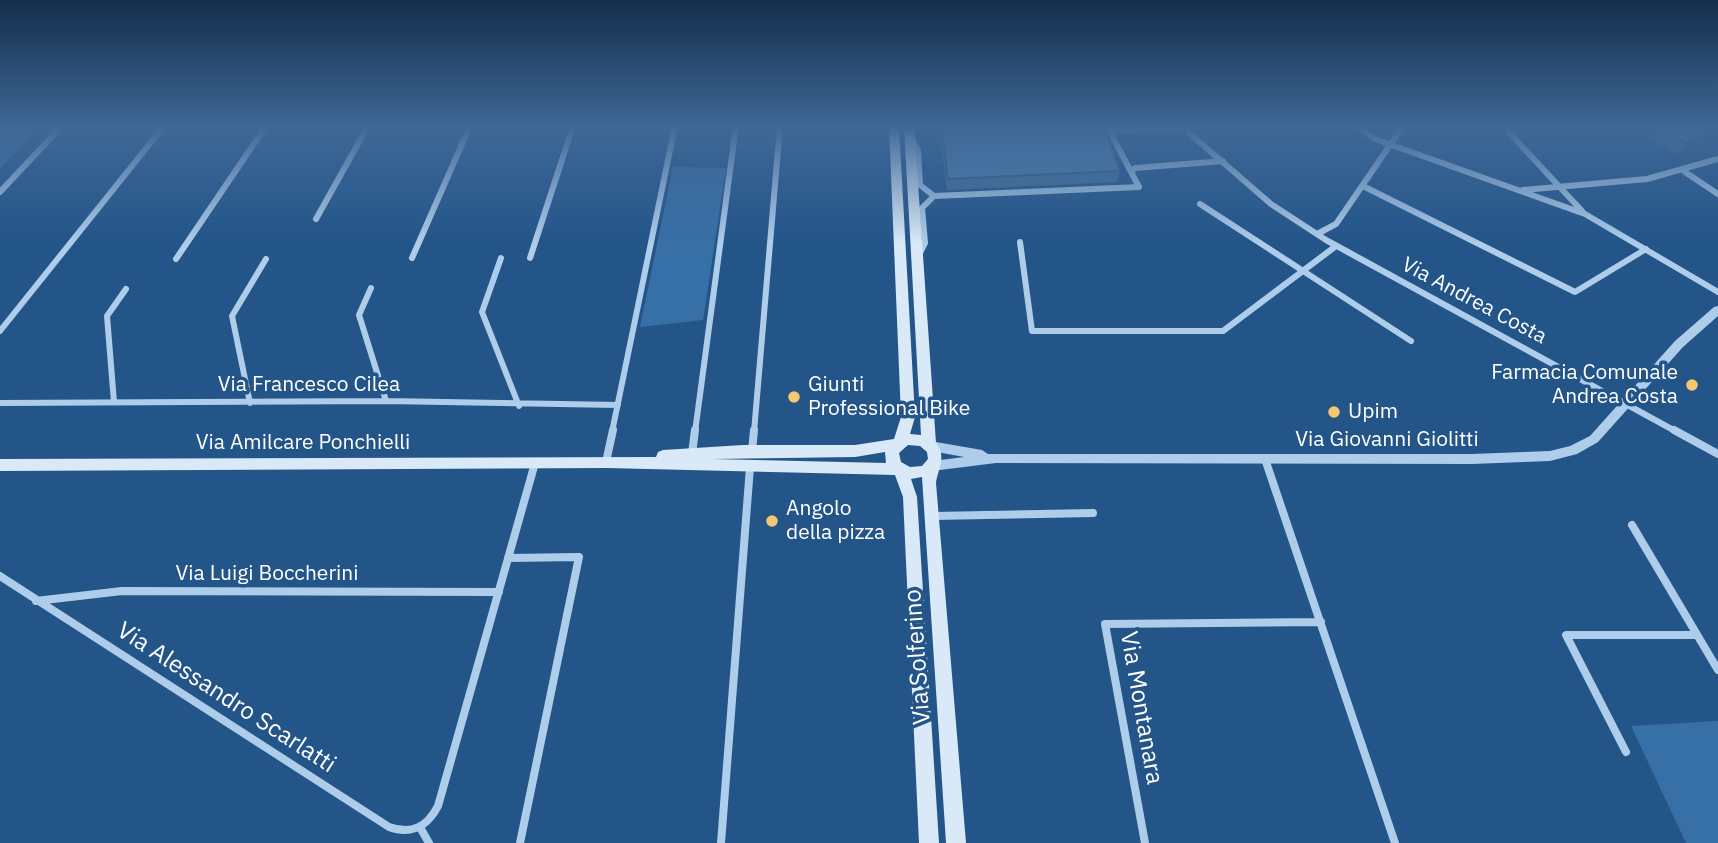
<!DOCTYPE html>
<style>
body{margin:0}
canvas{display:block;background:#235589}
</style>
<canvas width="1718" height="843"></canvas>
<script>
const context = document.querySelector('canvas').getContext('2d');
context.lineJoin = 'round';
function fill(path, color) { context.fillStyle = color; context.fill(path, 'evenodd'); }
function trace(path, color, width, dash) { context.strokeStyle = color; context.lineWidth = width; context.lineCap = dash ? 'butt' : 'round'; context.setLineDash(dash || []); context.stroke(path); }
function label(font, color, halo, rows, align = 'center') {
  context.font = font + ' "IBM Plex Sans",sans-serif'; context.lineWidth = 7; context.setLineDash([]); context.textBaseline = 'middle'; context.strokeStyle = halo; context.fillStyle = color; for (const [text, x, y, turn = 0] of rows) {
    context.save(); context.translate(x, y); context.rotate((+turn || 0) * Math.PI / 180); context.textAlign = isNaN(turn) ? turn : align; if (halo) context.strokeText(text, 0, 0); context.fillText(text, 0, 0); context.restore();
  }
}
const green = new Path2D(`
 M 0,126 L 41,126 L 0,169 Z
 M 673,167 L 726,168 L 703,320 L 640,327 Z
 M 1718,721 L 1718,843 L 1686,843 L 1631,726 Z`);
const minorFar1 = new Path2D(`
 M 1181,126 L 1271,204 L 1326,240 L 1677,432
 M 1357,126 L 1375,139 L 1585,214 L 1718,292
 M 1503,126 L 1582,211
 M 911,138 L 918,150 L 920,185 L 934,196 L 1139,187 L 1109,130 L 1184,128
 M 1131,172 L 1135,168 L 1223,161
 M 1685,172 L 1718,194
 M 1363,186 L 1575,292 L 1646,249
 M 1523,190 L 1647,179 L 1718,159
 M 0,192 L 62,126
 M 1200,204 L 1411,341
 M 316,219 L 368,126
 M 1317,234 L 1336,224 L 1403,126
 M 1020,242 L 1032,331 L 1223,331 L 1336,246
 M 919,255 L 925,243 L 922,208 L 934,196
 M 412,258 L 470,126
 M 501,258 L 482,312 L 519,406
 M 530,258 L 573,126
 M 176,259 L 266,126
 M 371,288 L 359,315 L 386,401
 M 0,331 L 164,126
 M 114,402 L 107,316 L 126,289
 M 0,403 L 386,401 L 618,405
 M 250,403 L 232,316 L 266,259
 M 612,432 L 675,126
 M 695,432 L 736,126
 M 754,432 L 780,126`);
const minor = new Path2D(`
 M 1674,430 L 1718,454
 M 752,451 L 754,430
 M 692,454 L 695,430
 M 1265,459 L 1395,843
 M 606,462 L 613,430
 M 933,516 L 1093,513
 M 1632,525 L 1718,670
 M 508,558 L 579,557 L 520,843
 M 0,576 L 389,827 C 412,835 427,827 438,806 L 535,463
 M 36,601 L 122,591 L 499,592
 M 1626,752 L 1566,635 L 1697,635
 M 421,829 L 429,843
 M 721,843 L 750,467
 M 1145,843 L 1105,624 L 1321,622`);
const tertiary = new Path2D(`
 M 1718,306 L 1718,316 L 1683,347 L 1598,442 L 1577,454 L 1550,461 L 1472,464 L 996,463 L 932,471 L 928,470 L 926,466 L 928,462 L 932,461 L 964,457 L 926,450 L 924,446 L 926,442 L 930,441 L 982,450 L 988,454 L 1472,454 L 1550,451 L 1570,446 L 1590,436 L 1675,341 L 1714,307 Z`);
const secondary = new Path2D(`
 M 889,126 L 899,126 L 915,417 L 910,434 L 921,435 L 904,126 L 914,126 L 936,443 C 947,456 938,469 936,483 L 966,843 L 946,843 L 922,477 L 911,479 L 917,497 L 939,843 L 919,843 L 903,497 L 895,475 L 606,468 L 0,471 L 0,459 L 656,457 L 658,452 L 663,450 L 743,445 L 855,445 L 894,439 L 901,417 ZM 908,445 L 920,446 L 927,452 L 928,459 L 922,466 L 910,467 L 901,462 L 899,453 ZM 885,452 L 886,463 L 712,459 L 855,457 Z`);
const wall = new Path2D(`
 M 939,126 L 1105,126 L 1120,171 L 1117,182 L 947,190 Z
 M 1718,126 L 1678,154 L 1648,138 L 1656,127 Z`);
const shadedWall = new Path2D(`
 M 1718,127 L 1718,134 L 1678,154 L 1687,143 Z`);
const building = new Path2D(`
 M 941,126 L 1105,126 L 1120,171 L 948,179 Z
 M 1657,126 L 1718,126 L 1718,127 L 1687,143 L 1656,127 Z`);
const markers = [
 [1692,385,7,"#f6c771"],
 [794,397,7,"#f6c771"],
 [1334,412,7,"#f6c771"],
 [772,521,7,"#f6c771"]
];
const streetNames = [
 ["Via Andrea Costa",1474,301,28],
 ["Via Francesco Cilea",309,385],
 ["Via Giovanni Giolitti",1387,440],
 ["Via Amilcare Ponchielli",303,443],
 ["Via Luigi Boccherini",267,574]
];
const poiNames = [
 ["Farmacia Comunale",1678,373,"right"],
 ["Andrea Costa",1678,397,"right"],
 ["Giunti",808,385],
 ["Professional Bike",808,409],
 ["Upim",1348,412],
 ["Angolo",786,509],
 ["della pizza",786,533]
];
const nearStreetnames = [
 ["Via Solferino",918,657,-94],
 ["Via Alessandro Scarlatti",226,698,33],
 ["Via Montanara",1141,708,80]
];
fill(green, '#3770a6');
trace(minorFar1, '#aecdea', 6);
trace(minor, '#aecdea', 8);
fill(tertiary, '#aecdea');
fill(secondary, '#d9e9f8');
fill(wall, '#456f99');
fill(shadedWall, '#385a7d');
fill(building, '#5081b2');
trace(building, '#385a7d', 2);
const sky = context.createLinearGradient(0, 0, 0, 244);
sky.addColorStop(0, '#132f4b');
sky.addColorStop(0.52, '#3f6897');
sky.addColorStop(1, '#3f689700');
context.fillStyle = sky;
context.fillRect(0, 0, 1718, 244);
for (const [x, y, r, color] of markers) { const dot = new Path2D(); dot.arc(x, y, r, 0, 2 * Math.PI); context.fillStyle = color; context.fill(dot); trace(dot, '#235589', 2.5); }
label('21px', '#fff', '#235589', streetNames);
label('21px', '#fff', '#235589', poiNames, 'left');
label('24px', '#fff', '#235589', nearStreetnames);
</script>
